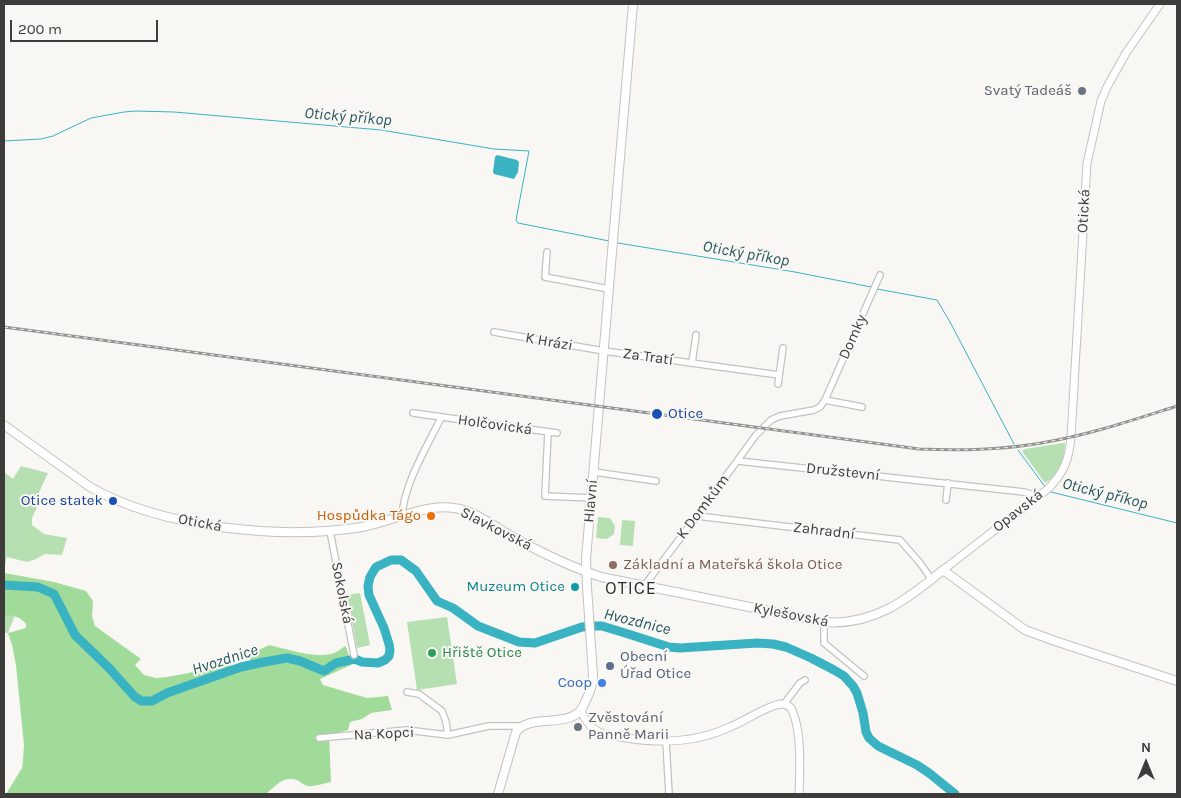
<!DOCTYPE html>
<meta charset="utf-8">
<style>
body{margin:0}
#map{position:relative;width:1181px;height:798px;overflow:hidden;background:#f9f7f4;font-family:Karla,sans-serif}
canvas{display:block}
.frame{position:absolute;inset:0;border:5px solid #3d3c3b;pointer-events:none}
.north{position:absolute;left:1121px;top:738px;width:50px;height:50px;-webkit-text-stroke:4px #f9f7f4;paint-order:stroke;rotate:0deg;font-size:14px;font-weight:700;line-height:20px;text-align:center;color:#3d3c3b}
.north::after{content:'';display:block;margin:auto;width:18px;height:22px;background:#3d3c3b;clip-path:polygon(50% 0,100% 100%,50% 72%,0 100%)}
.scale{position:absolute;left:10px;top:20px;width:148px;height:22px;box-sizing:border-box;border:2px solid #3d3c3b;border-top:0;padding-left:6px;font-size:15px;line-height:18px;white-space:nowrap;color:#3d3c3b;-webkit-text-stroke:4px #f9f7f4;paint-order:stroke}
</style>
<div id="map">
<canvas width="1181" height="798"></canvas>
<div class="frame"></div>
<div class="north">N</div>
<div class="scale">200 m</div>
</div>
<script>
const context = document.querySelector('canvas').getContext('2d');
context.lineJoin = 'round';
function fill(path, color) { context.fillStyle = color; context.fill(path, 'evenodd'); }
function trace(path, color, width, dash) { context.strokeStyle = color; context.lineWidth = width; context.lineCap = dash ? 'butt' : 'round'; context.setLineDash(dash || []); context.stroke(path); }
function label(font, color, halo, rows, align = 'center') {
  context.font = font + ' Karla,sans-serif'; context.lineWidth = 4; context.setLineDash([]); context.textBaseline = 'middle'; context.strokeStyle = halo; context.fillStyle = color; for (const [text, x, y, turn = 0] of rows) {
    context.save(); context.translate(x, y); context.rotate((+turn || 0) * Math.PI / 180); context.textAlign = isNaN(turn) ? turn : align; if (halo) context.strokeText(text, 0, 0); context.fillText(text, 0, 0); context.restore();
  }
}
const green = new Path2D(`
 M 1063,443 L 1065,443 L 1065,444 C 1064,459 1059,475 1045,483 L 1022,451 L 1025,449 Z
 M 21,466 L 48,473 L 37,497 L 38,505 L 32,518 L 32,525 L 44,534 L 67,538 L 62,555 L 45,554 L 36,559 L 27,562 L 7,557 L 4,570 L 4,472 L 13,479 Z
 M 598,517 L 610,518 L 615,526 L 614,534 L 607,539 L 596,538 Z
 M 622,520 L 635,521 L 633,546 L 620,545 Z
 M 360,593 L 370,645 L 357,648 L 347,595 Z
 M 15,615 L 8,633 L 4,633 L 4,616 Z
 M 447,617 L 457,684 L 417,690 L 407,622 Z`);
const forest = new Path2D(`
 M 4,573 L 54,582 L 86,591 L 93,601 L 92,616 L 95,626 L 141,659 L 135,665 L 144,675 L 156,678 L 167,677 L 189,673 L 210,665 L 244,666 L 251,665 L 249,655 L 269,645 C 287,649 313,658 331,654 C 336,653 341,649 345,646 L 347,649 L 351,665 L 320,679 L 323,685 L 367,698 L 388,696 L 392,710 L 371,713 L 362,719 L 350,722 L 348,730 L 329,735 L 331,782 C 326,783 312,787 307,786 C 303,785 300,781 297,780 C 283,775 275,787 266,794 L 6,794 L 22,768 L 23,760 L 24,745 L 16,665 L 12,645 L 8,633 L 26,628 L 26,624 C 19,616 14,615 4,616 Z`);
const water = new Path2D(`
 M 497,155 L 517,160 L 519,162 L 518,172 L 514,179 L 494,174 L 493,172 L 495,157 Z`);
const stream = new Path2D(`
 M 4,141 L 41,139 L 53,136 L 91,118 L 124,112 L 136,111 L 174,112 L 381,130 L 494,149 L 529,151 L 516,220 L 518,223 L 609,241
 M 618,243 L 795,272 L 871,287
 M 877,289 L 937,300 L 950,322 L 1014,444
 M 1018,450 L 1046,488
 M 1049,491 L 1051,492 L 1177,523`);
const river = new Path2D(`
 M 4,585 L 38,587 L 54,594 L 75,635 L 109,668 L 135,697 L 142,701 L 152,701 L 167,693 L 241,667 L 264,662 L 287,658 L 300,661 L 324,671 L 336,663 L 355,659 L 362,662 L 378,663 L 385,660 L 389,656 L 390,650 L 389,644 L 384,628 L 369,595 L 368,586 L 370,577 L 376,567 L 391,560 L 401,560 L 416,571 L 437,601 L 453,608 L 478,626 L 519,642 L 535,643 L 582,627 L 594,626 L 602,626 L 625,633 L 669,647 L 680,648 L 757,643 L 773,644 L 786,647 L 811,658 L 834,670 L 844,676 L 853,686 L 857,693 L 863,713 L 866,732 L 869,738 L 878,746 L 917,765 L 929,773 L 955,794`);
const minor = new Path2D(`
 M 547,252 L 545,277 L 609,289
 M 494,332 L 604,351 L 779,375
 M 692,363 L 696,335
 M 778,384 L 783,348
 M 825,400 L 862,407
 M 413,413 L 557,433
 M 548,432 L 545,496 L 592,498
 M 738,461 L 1024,492 L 1037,496
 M 594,472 L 656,481
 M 946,500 L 948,483
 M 697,516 L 900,540 L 920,563 L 932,580
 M 402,517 C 403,486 427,446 441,418
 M 330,531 L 354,655
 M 644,586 L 697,516 L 756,435 L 771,420 L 780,416 L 814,410 L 820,407 L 825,400 L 880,275
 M 824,622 L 824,643 L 864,676
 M 407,692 L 419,694 L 442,711 L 446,722 L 448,735
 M 784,704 L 800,683 L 805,680
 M 319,738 L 407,730 L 448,735 L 489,726 L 522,726
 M 666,741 L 669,794`);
const tertiary = new Path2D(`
 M 943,570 L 1049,488 C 1064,472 1069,460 1071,437 L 1087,163 L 1101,101 L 1107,87 L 1126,53 L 1160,4
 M 581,711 C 591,734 604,735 627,738 C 663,744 699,742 732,726 C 745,721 768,705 781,704 C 785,704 788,705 791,708 C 802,729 800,771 799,794`);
const secondary = new Path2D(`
 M 4,425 L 90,487 C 162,528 281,540 362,527 C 392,522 424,503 454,508 C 476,511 495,527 515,538 C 542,553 571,567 601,577 L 824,622 C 873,626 907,600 943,570 L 1025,630 L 1055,641 L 1177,681
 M 498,794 L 516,732 C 530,714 563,727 579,712 C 583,708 585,703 587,698 C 591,690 593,684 593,675 L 587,587 L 586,559 L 633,4`);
const rail = new Path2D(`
 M 4,327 L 919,449 C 963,451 1008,450 1052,441 C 1095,433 1136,419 1177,406`);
const markers = [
 [1082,91,5,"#6b7280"],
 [657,414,6,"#1a4fb4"],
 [113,501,5,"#1a4fb4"],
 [431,516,5,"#e8710a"],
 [613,565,5,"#8d6e63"],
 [575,587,5,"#0f9aa8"],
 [432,653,5,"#2e9e5b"],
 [610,666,5,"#5c6f8a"],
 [602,683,5,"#3f7fe0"],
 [578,727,5,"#6b7280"]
];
const worshipNames = [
 ["Svatý Tadeáš",1072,91],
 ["Zvěstování",588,718,"left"],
 ["Panně Marii",588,735,"left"]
];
const streetNames = [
 ["Otická",1084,211,-87],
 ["Domky",853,337,-66],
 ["K Hrázi",549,342,10],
 ["Za Tratí",648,357,8],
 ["Holčovická",495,425,8],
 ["Družstevní",843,472,6],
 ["Hlavní",591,501,-85],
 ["K Domkům",703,507,-53],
 ["Opavská",1018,511,-38],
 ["Otická",200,523,11],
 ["Slavkovská",496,529,27],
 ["Zahradní",824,531,7],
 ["Sokolská",342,593,79],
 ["Kylešovská",791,615,11],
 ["Na Kopci",384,734,-3]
];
const transitNames = [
 ["Otice",668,414],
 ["Otice statek",103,501,"right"]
];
const foodNames = [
 ["Hospůdka Tágo",421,516]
];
const educationNames = [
 ["Základní a Mateřská škola Otice",623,565]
];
const cultureNames = [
 ["Muzeum Otice",565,587]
];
const leisureNames = [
 ["Hřiště Otice",442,653]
];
const serviceNames = [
 ["Obecní",620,657],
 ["Úřad Otice",620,674]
];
const shopNames = [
 ["Coop",592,683]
];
const waterNames = [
 ["Otický příkop",348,117,5],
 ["Otický příkop",746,254,10],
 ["Otický příkop",1105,494,14],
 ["Hvozdnice",637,622,14],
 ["Hvozdnice",225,660,-18]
];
const quarterNames = [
 ["OTICE",631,589]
];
fill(green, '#b6e0b1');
fill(forest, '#a1db9a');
fill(water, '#39b2c2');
trace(stream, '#39b2c2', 1);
trace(river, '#39b2c2', 9);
trace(minor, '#c4c2bf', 8);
trace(tertiary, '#c4c2bf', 9);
trace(secondary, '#c4c2bf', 10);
trace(minor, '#fff', 5.5);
trace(tertiary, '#fff', 7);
trace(secondary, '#fff', 8);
trace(rail, '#949391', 3);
trace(rail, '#f9f7f4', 1, [4]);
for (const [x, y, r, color] of markers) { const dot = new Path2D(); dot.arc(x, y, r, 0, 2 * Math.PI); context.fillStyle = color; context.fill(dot); trace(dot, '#f9f7f4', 2); }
label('15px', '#5b616d', '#f9f7f4', worshipNames, 'right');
label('15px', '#3d3c3b', '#f9f7f4', streetNames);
label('15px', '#164399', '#f9f7f4', transitNames, 'left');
label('15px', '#c56008', '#f9f7f4', foodNames, 'right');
label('15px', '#785e54', '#f9f7f4', educationNames, 'left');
label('15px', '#0d838f', '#f9f7f4', cultureNames, 'right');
label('15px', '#27864d', '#f9f7f4', leisureNames, 'left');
label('15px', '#4e5e75', '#f9f7f4', serviceNames, 'left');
label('15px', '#366cbe', '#f9f7f4', shopNames, 'right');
label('italic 16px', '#25575e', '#f9f7f4', waterNames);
context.letterSpacing = '1px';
label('18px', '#2f2d2b', '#f9f7f4', quarterNames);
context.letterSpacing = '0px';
</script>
